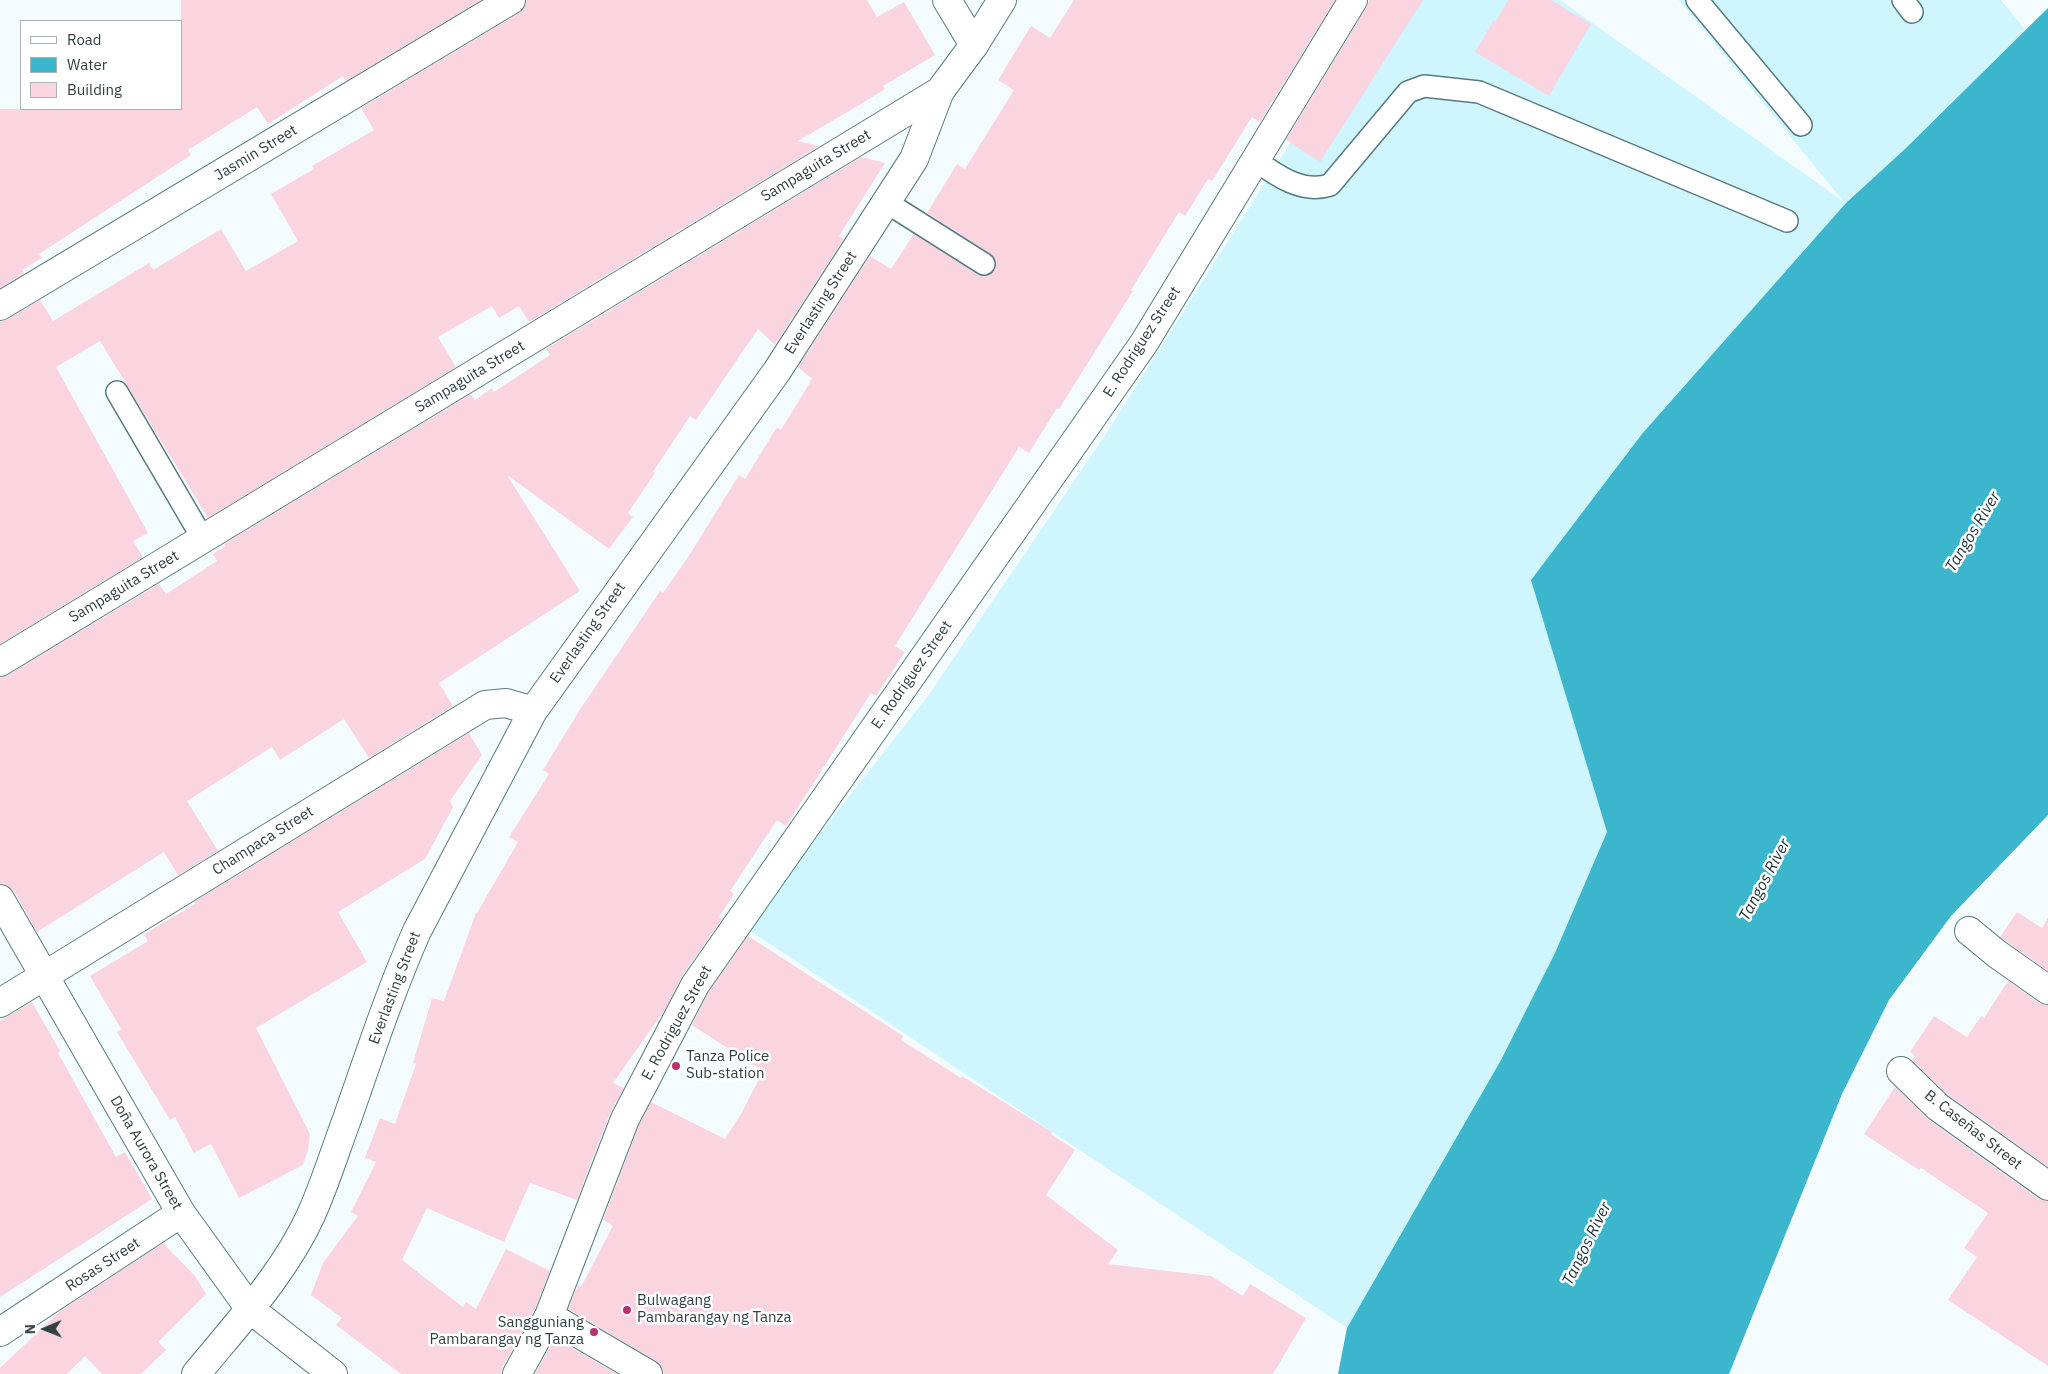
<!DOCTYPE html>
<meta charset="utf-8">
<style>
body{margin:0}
#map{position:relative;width:2048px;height:1374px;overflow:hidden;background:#f4fbfd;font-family:"IBM Plex Sans",sans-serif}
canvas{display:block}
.legend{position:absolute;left:20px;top:20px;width:162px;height:90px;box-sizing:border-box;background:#fff;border:1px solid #acb3b4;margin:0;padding:6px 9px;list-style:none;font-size:15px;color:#304043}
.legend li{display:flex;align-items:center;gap:10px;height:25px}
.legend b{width:25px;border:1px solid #acb3b4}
.north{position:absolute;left:20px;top:1304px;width:50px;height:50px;-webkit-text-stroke:4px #fff;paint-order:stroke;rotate:269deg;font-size:14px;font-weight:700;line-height:20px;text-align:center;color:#304043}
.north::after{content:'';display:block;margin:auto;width:18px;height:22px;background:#304043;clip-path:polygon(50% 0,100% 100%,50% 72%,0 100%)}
</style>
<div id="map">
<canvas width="2048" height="1374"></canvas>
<ul class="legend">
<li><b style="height:6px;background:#fff"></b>Road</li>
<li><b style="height:14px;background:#3bb6cd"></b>Water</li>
<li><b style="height:14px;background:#fad5e0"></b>Building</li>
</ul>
<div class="north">N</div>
</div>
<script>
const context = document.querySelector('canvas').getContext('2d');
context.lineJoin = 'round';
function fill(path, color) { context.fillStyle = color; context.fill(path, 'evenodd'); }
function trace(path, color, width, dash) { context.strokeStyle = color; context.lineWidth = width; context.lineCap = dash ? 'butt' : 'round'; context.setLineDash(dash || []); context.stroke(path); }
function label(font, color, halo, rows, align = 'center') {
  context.font = font + ' "IBM Plex Sans",sans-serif'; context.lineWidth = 5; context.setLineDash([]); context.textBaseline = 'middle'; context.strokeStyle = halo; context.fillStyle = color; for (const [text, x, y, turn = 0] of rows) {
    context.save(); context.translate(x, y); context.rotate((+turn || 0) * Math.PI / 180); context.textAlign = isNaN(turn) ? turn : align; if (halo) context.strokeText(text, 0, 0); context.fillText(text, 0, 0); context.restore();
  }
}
const built = new Path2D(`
 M 1381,0 L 1560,0 L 1844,202 L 1679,0 L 2001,0 L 2026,31 L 1906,148 L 1846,203 L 1531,580 L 1607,832 L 1555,953 L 1501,1060 L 1347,1328 L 746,928 L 928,696 L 1104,437 Z`);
const water = new Path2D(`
 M 2048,8 L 2048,815 L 1951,916 L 1889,1000 L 1842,1094 L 1729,1374 L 1338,1374 L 1347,1328 L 1501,1060 L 1555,953 L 1607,832 L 1531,580 L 1642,434 L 1846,203 L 1906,148 Z`);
const building = new Path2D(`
 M 181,0 L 481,0 L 346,81 L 343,76 L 268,124 L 257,107 L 188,150 L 191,155 L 39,254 L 42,258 L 22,270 L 24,273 L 0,288 L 0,109 L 181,109 Z
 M 527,0 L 867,0 L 877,17 L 904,2 L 935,55 L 883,86 L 885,89 L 861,104 L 798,141 L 819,146 L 529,322 L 519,306 L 499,318 L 492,306 L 438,337 L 456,367 L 208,518 L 100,341 L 56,367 L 148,533 L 133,541 L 143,557 L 0,644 L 0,322 L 8,319 L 40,300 L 53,321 L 149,263 L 153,270 L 221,229 L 246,271 L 298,241 L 271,194 L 314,169 L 312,166 L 374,130 L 361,108 L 519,13 L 524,8 Z
 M 1074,0 L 1335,0 L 1260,122 L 1252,117 L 1212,181 L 1208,179 L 1185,216 L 1179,212 L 1131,290 L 1133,291 L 1059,409 L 1057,408 L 1029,453 L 1019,447 L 895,646 L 905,652 L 876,696 L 871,693 L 786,826 L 777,820 L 730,891 L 734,894 L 719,917 L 722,919 L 682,976 L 666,1008 L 613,1083 L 624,1088 L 610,1113 L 577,1200 L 530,1183 L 504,1242 L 427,1208 L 402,1260 L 463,1307 L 466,1302 L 476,1309 L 506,1249 L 550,1271 L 535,1309 L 503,1366 L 501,1374 L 401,1374 L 336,1325 L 342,1318 L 311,1295 L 323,1263 L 358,1216 L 351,1212 L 376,1162 L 365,1158 L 380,1118 L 395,1124 L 416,1064 L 413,1063 L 432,998 L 444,1001 L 476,913 L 477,913 L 518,842 L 509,837 L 549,774 L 543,770 L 581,708 L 660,591 L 663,593 L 690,554 L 739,475 L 745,479 L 777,427 L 781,430 L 812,379 L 798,367 L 870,256 L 891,269 L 914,234 L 978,275 L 984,276 L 994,271 L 996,264 L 991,254 L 927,213 L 957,164 L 965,169 L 1014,90 L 998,80 L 1031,26 L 1050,38 Z
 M 1369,0 L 1423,0 L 1320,162 L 1286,140 L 1366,8 Z
 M 1508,0 L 1551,0 L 1591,24 L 1549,96 L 1475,52 L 1494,20 L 1496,21 Z
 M 861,157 L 885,163 L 839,236 L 844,239 L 775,345 L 758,329 L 696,420 L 690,416 L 653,472 L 655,473 L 628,513 L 633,517 L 609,549 L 507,475 L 580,591 L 439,683 L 453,706 L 369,758 L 344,719 L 280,760 L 272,747 L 187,801 L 218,851 L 178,875 L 164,852 L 37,932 L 14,891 L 7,885 L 0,883 L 0,678 L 8,675 L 159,584 L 166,594 L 217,561 L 213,554 L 225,546 L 224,544 L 471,394 L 475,400 L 492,388 L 494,392 L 550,355 L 546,349 Z
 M 469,733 L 482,755 L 450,801 L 453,807 L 425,859 L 338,912 L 367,962 L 256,1028 L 310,1134 L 308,1150 L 303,1165 L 239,1198 L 211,1144 L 194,1153 L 175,1117 L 170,1120 L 117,1032 L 121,1029 L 90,976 L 148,941 L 144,934 L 195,904 L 194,902 Z
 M 2017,912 L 2042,928 L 2048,918 L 2048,971 L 2000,937 Z
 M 748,936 L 903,1036 L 901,1040 L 961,1078 L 962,1076 L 1052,1132 L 1051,1134 L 1075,1150 L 1046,1195 L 1118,1250 L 1108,1264 L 1211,1276 L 1243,1296 L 1250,1284 L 1306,1318 L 1273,1374 L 664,1374 L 661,1366 L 656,1361 L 568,1309 L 578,1285 L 581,1287 L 613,1226 L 603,1220 L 639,1125 L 651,1102 L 725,1139 L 741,1114 L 763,1071 L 692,1025 L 708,993 Z
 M 2008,981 L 2039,1003 L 2048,1005 L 2048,1167 L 1948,1095 L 1912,1060 L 1915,1056 L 1910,1052 L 1934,1016 L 1967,1037 L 1981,1016 L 1984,1018 Z
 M 32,1002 L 60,1051 L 58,1053 L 116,1157 L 125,1152 L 152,1199 L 0,1297 L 0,1021 Z
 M 1895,1087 L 1929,1120 L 2039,1199 L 2048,1201 L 2048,1366 L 1948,1300 L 1977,1257 L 1964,1248 L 1988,1213 L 1921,1168 L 1919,1170 L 1864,1134 Z
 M 163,1243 L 195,1276 L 206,1294 L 158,1342 L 166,1350 L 141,1374 L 102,1374 L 85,1356 L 67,1374 L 0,1374 L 0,1368 L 60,1311 Z
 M 555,1338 L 617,1374 L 535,1374 Z`);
const lane = new Path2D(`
 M 1697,0 L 1801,125
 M 1903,0 L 1912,12
 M 1255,160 C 1277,176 1303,194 1330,185 L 1408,92 L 1424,86 L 1479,92 L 1787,221
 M 886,202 L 984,264
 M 117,392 L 203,539`);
const street = new Path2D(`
 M 947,0 L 974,45
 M 0,306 L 511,0
 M 0,899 L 181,1213 L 250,1309 L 333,1374
 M 1969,931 L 1997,954 L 2048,990
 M 0,1003 L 485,705 L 506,703 L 533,711
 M 1901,1071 L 1938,1107 L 2048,1186
 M 549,1316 L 648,1374
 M 0,1332 L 181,1213
 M 196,1374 C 237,1324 284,1274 311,1215 C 325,1184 335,1151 347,1119 C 369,1056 390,992 417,931 L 533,711 L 777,371 L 914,159 L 940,91
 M 517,1374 L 549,1316 L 625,1119 L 695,985 L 1144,343 L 1353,0`);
const secondary = new Path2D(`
 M 0,662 L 940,91 L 974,45 L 1002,0`);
const markers = [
 [676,1066,5,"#b8306e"],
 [627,1310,5,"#b8306e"],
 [594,1332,5,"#b8306e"]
];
const streetNames = [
 ["Jasmin Street",256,153,-31],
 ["Sampaguita Street",816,166,-31],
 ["Everlasting Street",821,303,-57],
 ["E. Rodriguez Street",1142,342,-57],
 ["Sampaguita Street",470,377,-31],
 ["Sampaguita Street",124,587,-31],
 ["Everlasting Street",588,633,-55],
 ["E. Rodriguez Street",912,675,-55],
 ["Champaca Street",263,841,-32],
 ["Everlasting Street",395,988,-69],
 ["E. Rodriguez Street",677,1023,-61],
 ["B. Caseñas Street",1973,1130,38],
 ["Doña Aurora Street",146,1153,60],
 ["Rosas Street",103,1265,-33]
];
const poiNames = [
 ["Tanza Police",686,1057],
 ["Sub-station",686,1074],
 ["Bulwagang",637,1301],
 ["Pambarangay ng Tanza",637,1318],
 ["Sangguniang",584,1323,"right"],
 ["Pambarangay ng Tanza",584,1340,"right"]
];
const waterNames = [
 ["Tangos River",1973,532,-59],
 ["Tangos River",1765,880,-62],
 ["Tangos River",1587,1244,-64]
];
fill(built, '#cff5fe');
fill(water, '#3bb6cd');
fill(building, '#fad5e0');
trace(lane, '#587b82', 24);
trace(street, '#587b82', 30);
trace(secondary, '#587b82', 30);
trace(lane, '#fff', 21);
trace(street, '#fff', 28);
trace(secondary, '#fff', 28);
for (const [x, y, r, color] of markers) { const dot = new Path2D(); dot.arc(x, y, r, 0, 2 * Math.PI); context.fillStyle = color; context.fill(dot); trace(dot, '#fff', 2); }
label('15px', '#304043', '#fff', streetNames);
label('15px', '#304043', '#fff', poiNames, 'left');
label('italic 16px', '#1c3135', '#fff', waterNames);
</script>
